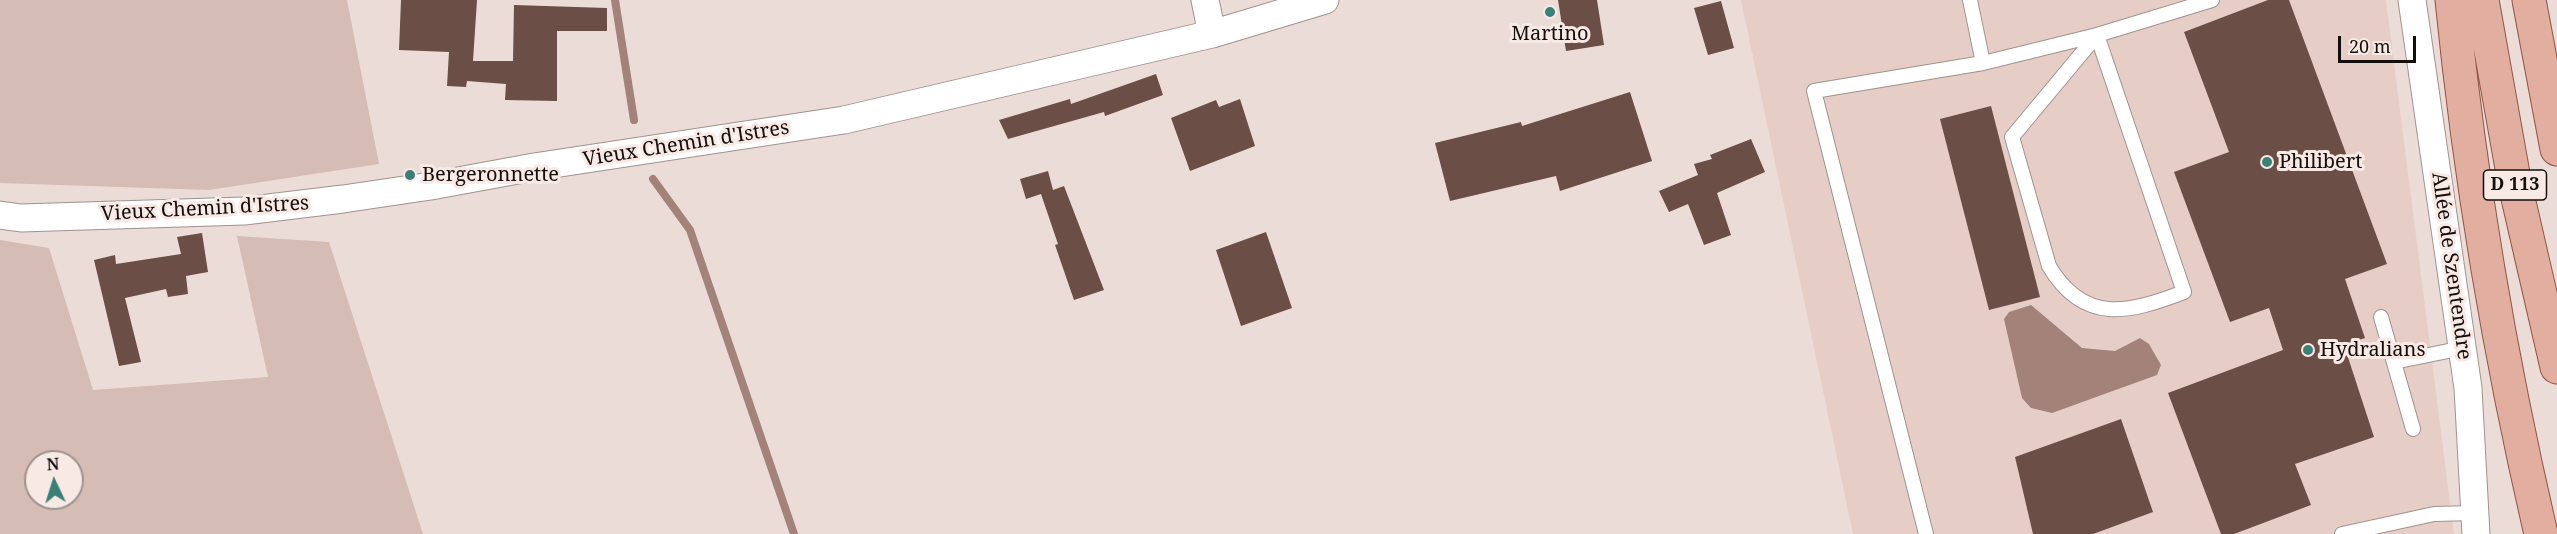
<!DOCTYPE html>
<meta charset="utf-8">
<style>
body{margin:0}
#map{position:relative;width:2557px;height:534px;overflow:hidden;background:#ecdcd7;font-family:"Noto Serif",serif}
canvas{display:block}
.north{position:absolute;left:24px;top:450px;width:60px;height:60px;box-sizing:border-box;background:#f9e9e4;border:2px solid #9d928e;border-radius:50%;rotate:356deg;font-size:16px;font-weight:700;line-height:24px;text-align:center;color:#140f0d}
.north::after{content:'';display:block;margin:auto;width:21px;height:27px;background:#398079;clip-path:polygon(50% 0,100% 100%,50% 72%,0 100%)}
.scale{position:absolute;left:2338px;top:36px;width:78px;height:27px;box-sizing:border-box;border:3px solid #140f0d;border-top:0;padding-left:8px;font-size:18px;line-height:21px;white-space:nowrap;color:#140f0d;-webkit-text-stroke:4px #f9e9e4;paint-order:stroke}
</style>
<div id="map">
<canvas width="2557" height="534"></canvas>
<div class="north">N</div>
<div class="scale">20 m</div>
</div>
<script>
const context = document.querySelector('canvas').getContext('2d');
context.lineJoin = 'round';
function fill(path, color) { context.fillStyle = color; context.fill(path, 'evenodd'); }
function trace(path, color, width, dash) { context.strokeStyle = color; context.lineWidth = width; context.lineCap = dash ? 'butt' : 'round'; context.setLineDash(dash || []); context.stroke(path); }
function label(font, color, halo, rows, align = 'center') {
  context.font = font + ' "Noto Serif",serif'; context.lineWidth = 6; context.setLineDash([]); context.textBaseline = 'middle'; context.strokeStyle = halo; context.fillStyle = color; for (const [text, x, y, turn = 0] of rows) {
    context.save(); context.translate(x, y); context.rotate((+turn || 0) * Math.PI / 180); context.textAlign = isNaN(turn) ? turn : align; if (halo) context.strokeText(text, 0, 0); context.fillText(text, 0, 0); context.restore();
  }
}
const built = new Path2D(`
 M 1741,0 L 2386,0 L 2454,534 L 1853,534 Z`);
const green = new Path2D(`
 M 0,0 L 347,0 L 379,164 L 209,190 L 0,183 Z
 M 237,236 L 329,242 L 423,534 L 0,534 L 0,240 L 49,248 L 93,390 L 268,377 ZM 36,462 L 72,462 L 72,498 L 36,498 Z`);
const water = new Path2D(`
 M 2031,305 L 2082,348 L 2115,351 L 2140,338 L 2149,344 L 2161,365 L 2157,375 L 2052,413 L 2031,408 L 2022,398 L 2004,319 L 2009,312 Z`);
const stream = new Path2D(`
 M 615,0 L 634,120
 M 653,179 L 690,230 L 794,534`);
const building = new Path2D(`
 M 401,0 L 477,0 L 473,61 L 513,61 L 514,5 L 607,8 L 607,31 L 557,31 L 557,101 L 505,100 L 506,84 L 467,81 L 466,87 L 447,86 L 449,52 L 399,50 Z
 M 1558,0 L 1597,0 L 1604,45 L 1566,51 Z
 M 2268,0 L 2289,0 L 2387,264 L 2345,279 L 2365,338 L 2344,345 L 2374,437 L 2295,464 L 2311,505 L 2234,534 L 2221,534 L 2168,393 L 2283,350 L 2269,308 L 2230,322 L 2174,172 L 2229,152 L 2184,32 Z
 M 1721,1 L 1734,48 L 1708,55 L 1694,8 Z
 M 1156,74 L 1163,95 L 1105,116 L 1104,112 L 1008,139 L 999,120 L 1070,99 L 1071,104 Z
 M 1630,92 L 1652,161 L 1560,191 L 1556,176 L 1450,201 L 1435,143 L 1521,122 L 1522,126 Z
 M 1240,99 L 1255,146 L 1190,171 L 1171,118 L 1216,100 L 1219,107 Z
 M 1991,106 L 2040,297 L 1989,310 L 1940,119 Z
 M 1751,139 L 1765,172 L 1717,193 L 1731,235 L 1704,245 L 1688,204 L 1669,212 L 1659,191 L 1698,175 L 1694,164 L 1712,159 L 1710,155 Z
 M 1048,171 L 1053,190 L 1064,186 L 1104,290 L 1074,300 L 1055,245 L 1058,244 L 1041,194 L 1026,199 L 1020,179 Z
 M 1266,232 L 1292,308 L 1241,326 L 1216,250 Z
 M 202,233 L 208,272 L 186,276 L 188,294 L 168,297 L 166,289 L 125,298 L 141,362 L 119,366 L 94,260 L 115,255 L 116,264 L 181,254 L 177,237 Z
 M 2121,419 L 2153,512 L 2093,534 L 2033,534 L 2015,457 Z`);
const lane = new Path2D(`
 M 1970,0 L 1983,63 L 2097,35 L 2212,0
 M 2097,35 L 2184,292 C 2129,313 2084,325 2049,266 L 2012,137 Z
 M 2381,317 L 2413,429
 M 2394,362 L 2463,348
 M 1926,534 L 1814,91 L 1983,63
 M 2342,534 L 2434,514 L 2475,513`);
const street = new Path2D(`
 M 1205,0 L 1212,34
 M 2412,0 L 2468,388 L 2476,534
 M 0,215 L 21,218 L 244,211 L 343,199 L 431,186 L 534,167 L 844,120 L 1212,34 L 1325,0`);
const primary = new Path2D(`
 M 2452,0 C 2470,180 2500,358 2541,534
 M 2482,0 L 2515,185 L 2557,367
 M 2529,0 L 2557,149`);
const markers = [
 [1550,12,6,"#398079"],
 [2267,162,6,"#398079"],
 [410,175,6,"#398079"],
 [2308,350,6,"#398079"]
];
const shields = [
 [2515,185,63]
];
const shieldNames = [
 ["D 113",2515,185]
];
const poiNames = [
 ["Martino",1550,34,"center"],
 ["Philibert",2279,162],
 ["Bergeronnette",422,175],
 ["Hydralians",2320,350]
];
const streetNames = [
 ["Vieux Chemin d'Istres",686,144,-9],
 ["Vieux Chemin d'Istres",205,209,-3],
 ["Allée de Szentendre",2451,266,82]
];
fill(built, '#e6cec7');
fill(green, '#d5bcb5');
fill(water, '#a38379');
trace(stream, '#a38379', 8);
fill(building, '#6b4e46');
trace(lane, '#a0928e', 16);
trace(street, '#a0928e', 29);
trace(primary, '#8e5343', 35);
trace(lane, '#fff', 14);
trace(street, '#fff', 27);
trace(primary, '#e2aea0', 33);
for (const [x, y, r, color] of markers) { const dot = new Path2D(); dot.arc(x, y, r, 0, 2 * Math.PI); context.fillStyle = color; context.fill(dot); trace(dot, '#f9e9e4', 2); }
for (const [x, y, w] of shields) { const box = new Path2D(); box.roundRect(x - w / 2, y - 15, w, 30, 4.5); context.fillStyle = '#f9e9e4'; context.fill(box); trace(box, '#140f0d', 1.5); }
label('bold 18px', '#140f0d', null, shieldNames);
label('20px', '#140f0d', '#f9e9e4', poiNames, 'left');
label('20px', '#140f0d', '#f9e9e4', streetNames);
</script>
